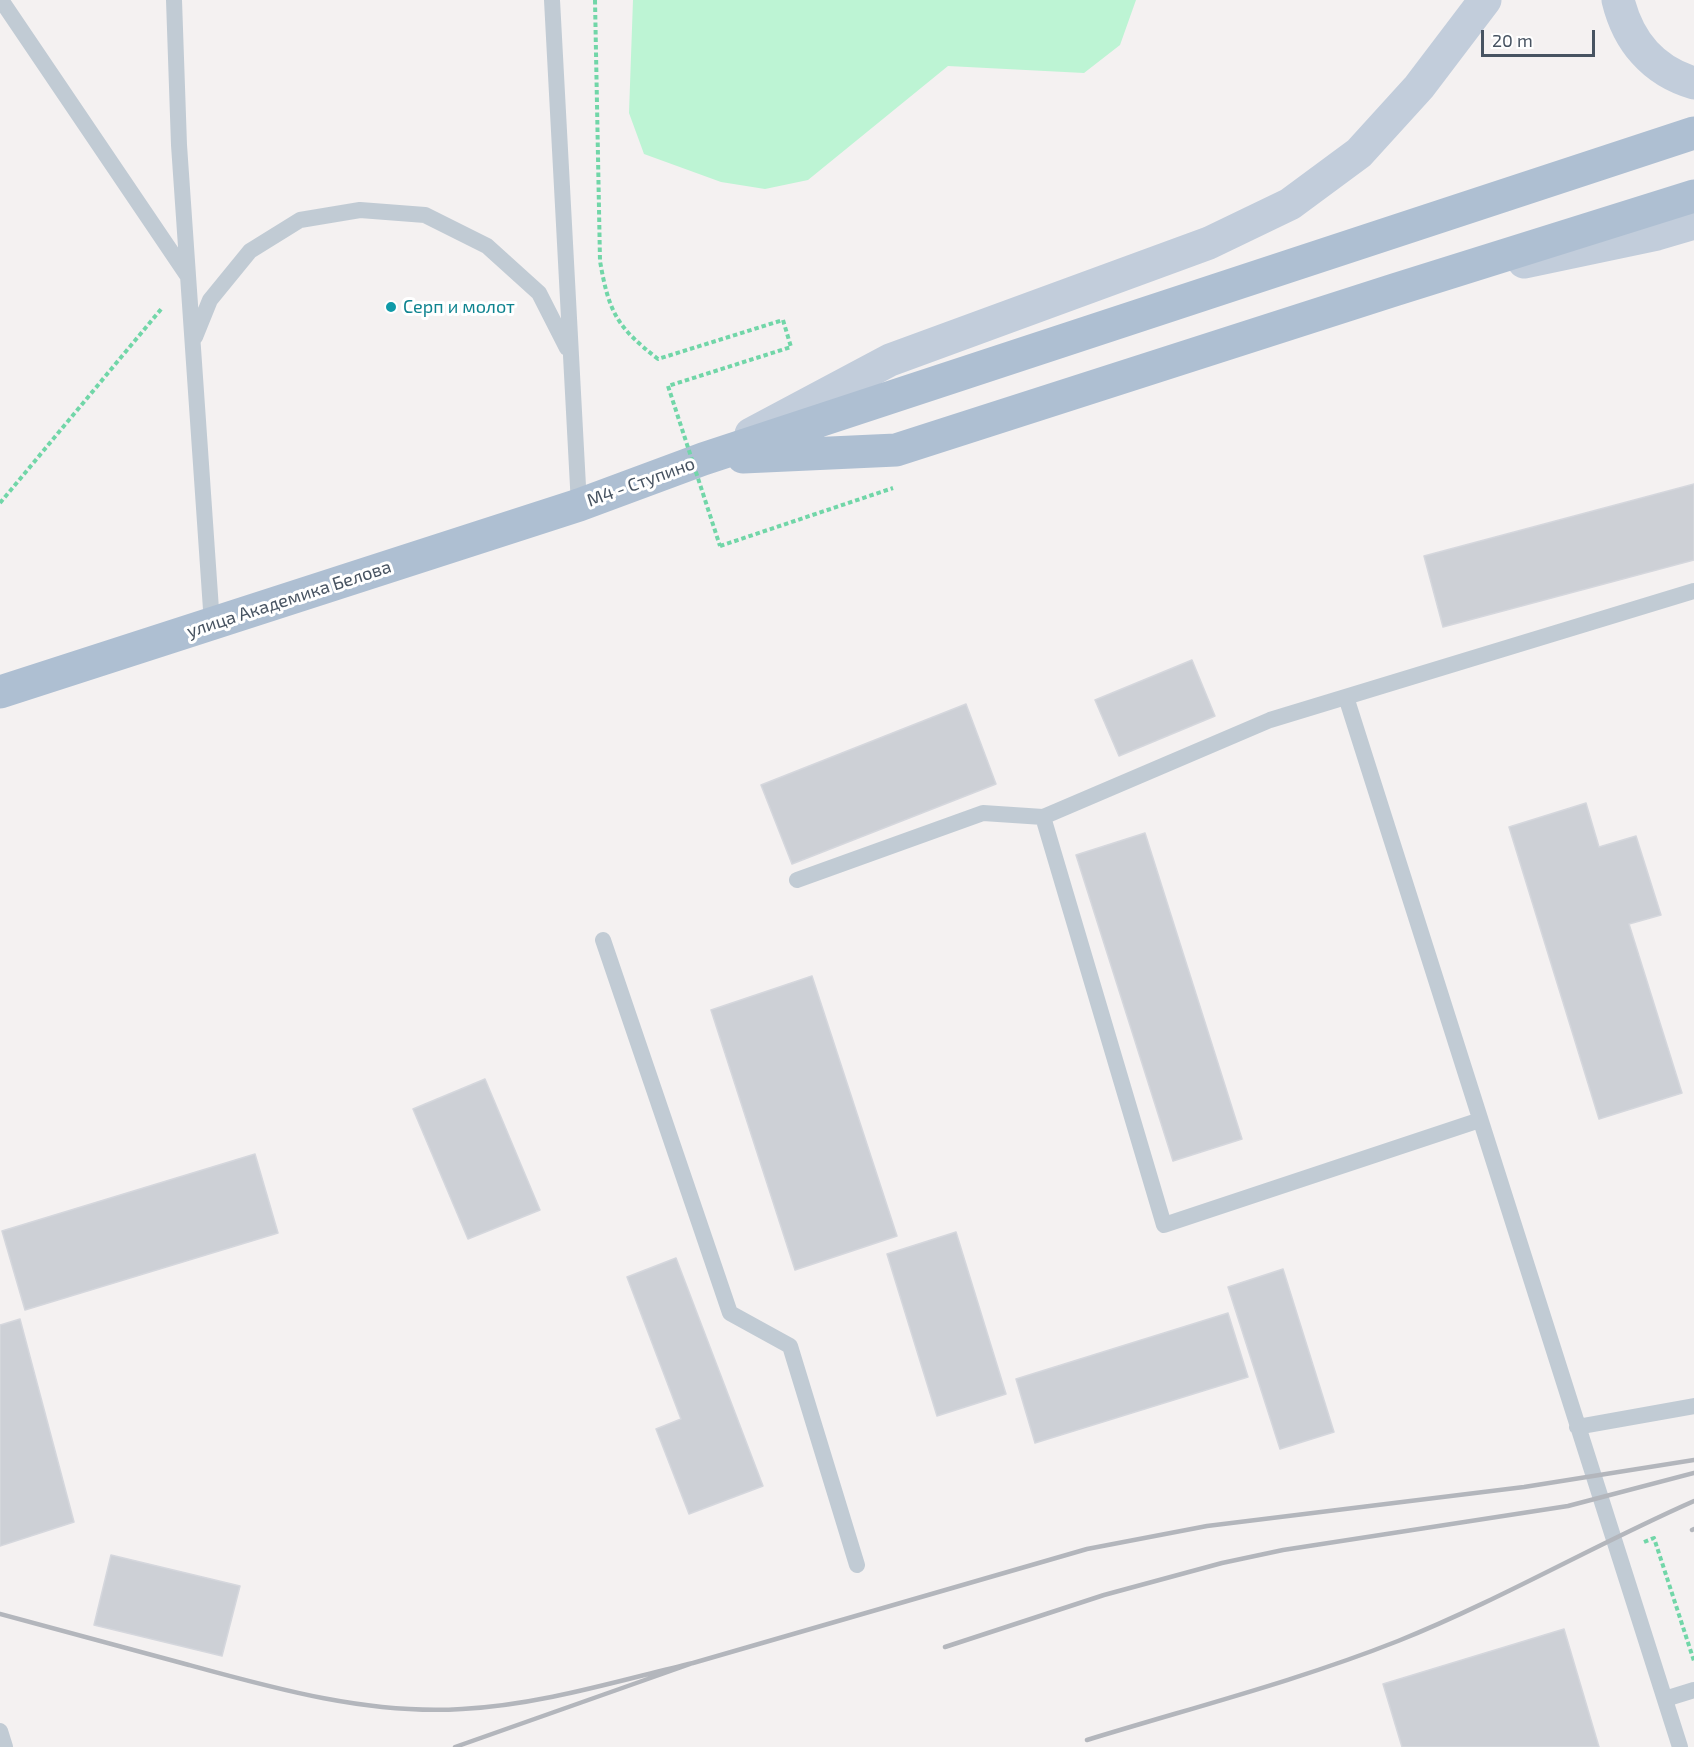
<!DOCTYPE html>
<meta charset="utf-8">
<style>
body{margin:0}
#map{position:relative;width:1694px;height:1747px;overflow:hidden;background:#f4f1f1;font-family:"Exo 2",sans-serif}
canvas{display:block}
.scale{position:absolute;left:1481px;top:30px;width:114px;height:27px;box-sizing:border-box;border:3px solid #475361;border-top:0;padding-left:8px;font-size:18px;line-height:21px;white-space:nowrap;color:#475361;-webkit-text-stroke:4px #fff;paint-order:stroke}
</style>
<div id="map">
<canvas width="1694" height="1747"></canvas>
<div class="scale">20 m</div>
</div>
<script>
const context = document.querySelector('canvas').getContext('2d');
context.lineJoin = 'round';
function fill(path, color) { context.fillStyle = color; context.fill(path, 'evenodd'); }
function trace(path, color, width, dash) { context.strokeStyle = color; context.lineWidth = width; context.lineCap = dash ? 'butt' : 'round'; context.setLineDash(dash || []); context.stroke(path); }
function label(font, color, halo, rows, align = 'center') {
  context.font = font + ' "Exo 2",sans-serif'; context.lineWidth = 6; context.setLineDash([]); context.textBaseline = 'middle'; context.strokeStyle = halo; context.fillStyle = color; for (const [text, x, y, turn = 0] of rows) {
    context.save(); context.translate(x, y); context.rotate((+turn || 0) * Math.PI / 180); context.textAlign = isNaN(turn) ? turn : align; if (halo) context.strokeText(text, 0, 0); context.fillText(text, 0, 0); context.restore();
  }
}
const green = new Path2D(`
 M 633,0 L 1136,0 L 1120,45 L 1084,73 L 948,66 L 808,180 L 765,189 L 721,182 L 644,154 L 629,113 Z`);
const building = new Path2D(`
 M 1694,484 L 1694,560 L 1443,627 L 1424,556 Z
 M 1192,660 L 1215,716 L 1119,756 L 1095,700 Z
 M 966,704 L 996,784 L 792,864 L 761,785 Z
 M 1586,803 L 1599,847 L 1636,836 L 1661,915 L 1629,924 L 1682,1093 L 1599,1119 L 1509,827 Z
 M 1145,833 L 1242,1139 L 1173,1161 L 1076,855 Z
 M 812,976 L 897,1236 L 795,1270 L 711,1010 Z
 M 485,1079 L 540,1210 L 468,1239 L 413,1109 Z
 M 255,1154 L 278,1233 L 25,1310 L 2,1231 Z
 M 956,1232 L 1006,1394 L 937,1416 L 887,1254 Z
 M 676,1258 L 763,1486 L 689,1514 L 656,1429 L 681,1419 L 627,1277 Z
 M 1283,1269 L 1334,1432 L 1280,1449 L 1228,1287 Z
 M 1228,1313 L 1248,1377 L 1035,1443 L 1016,1379 Z
 M 20,1319 L 74,1522 L 0,1546 L 0,1325 Z
 M 111,1555 L 240,1586 L 222,1656 L 94,1625 Z
 M 1564,1629 L 1599,1747 L 1402,1747 L 1383,1684 Z`);
const path = new Path2D(`
 M 595,0 L 600,261 C 609,313 617,327 658,359 L 783,320 L 791,347 L 668,386
 M 0,503 L 162,308
 M 720,546 L 893,488
 M 1644,1542 L 1654,1538 L 1694,1661`);
const service = new Path2D(`
 M 1,0 L 187,275
 M 174,0 L 179,145 L 212,624
 M 552,0 L 579,505
 M 195,337 L 210,300 L 250,251 L 300,220 L 360,210 L 425,215 L 487,246 L 539,293 L 567,348
 M 1346,697 L 1680,1747
 M 797,880 L 983,813 L 1043,817
 M 603,940 L 730,1313 L 790,1346 L 857,1565
 M 1480,1120 L 1164,1225 L 1043,817 L 1270,720 L 1694,591
 M 1577,1427 L 1694,1406
 M 1665,1699 L 1694,1690
 M 0,1731 L 5,1747`);
const secondary = new Path2D(`
 M 1618,0 C 1628,41 1653,71 1694,83
 M 1524,262 L 1657,234 L 1694,223
 M 751,434 L 890,360 L 1209,243 L 1290,204 L 1359,153 L 1419,87 L 1485,0`);
const primary = new Path2D(`
 M 743,457 L 896,450 L 1394,290 L 1694,196
 M 0,692 L 579,505 L 703,459 L 1694,133`);
const rail = new Path2D(`
 M 1692,1530 L 1694,1529
 M 0,1614 C 63,1631 126,1648 189,1665 C 276,1689 370,1715 462,1709 C 540,1705 617,1681 693,1663 L 455,1747
 M 945,1647 L 1104,1595 L 1222,1563 L 1283,1550 L 1568,1506 L 1694,1473
 M 693,1663 L 1087,1549 L 1207,1526 L 1524,1487 L 1694,1460
 M 1087,1740 C 1191,1708 1297,1681 1398,1641 C 1500,1600 1594,1545 1694,1501`);
const pathBridge = new Path2D(`
 M 668,386 L 720,546`);
const markers = [
 [391,307,6,"#0f9aa8"]
];
const cultureNames = [
 ["Серп и молот",403,307]
];
const streetNames = [
 ["М4 - Ступино",641,482,-20],
 ["улица Академика Белова",289,599,-18]
];
fill(green, '#bdf4d4');
fill(building, '#cdd0d6');
trace(building, '#d5d7dd', 1.5);
trace(path, '#71d6a8', 4, [4.5, 3]);
trace(service, '#c1cbd4', 16);
trace(secondary, '#c2cddb', 33);
trace(primary, '#aebfd2', 33);
trace(rail, '#b3b6bc', 4.5);
trace(pathBridge, '#71d6a8', 4, [4.5, 3]);
for (const [x, y, r, color] of markers) { const dot = new Path2D(); dot.arc(x, y, r, 0, 2 * Math.PI); context.fillStyle = color; context.fill(dot); trace(dot, '#fff', 2); }
label('18px', '#0d838f', '#fff', cultureNames, 'left');
label('18px', '#475361', '#fff', streetNames);
</script>
